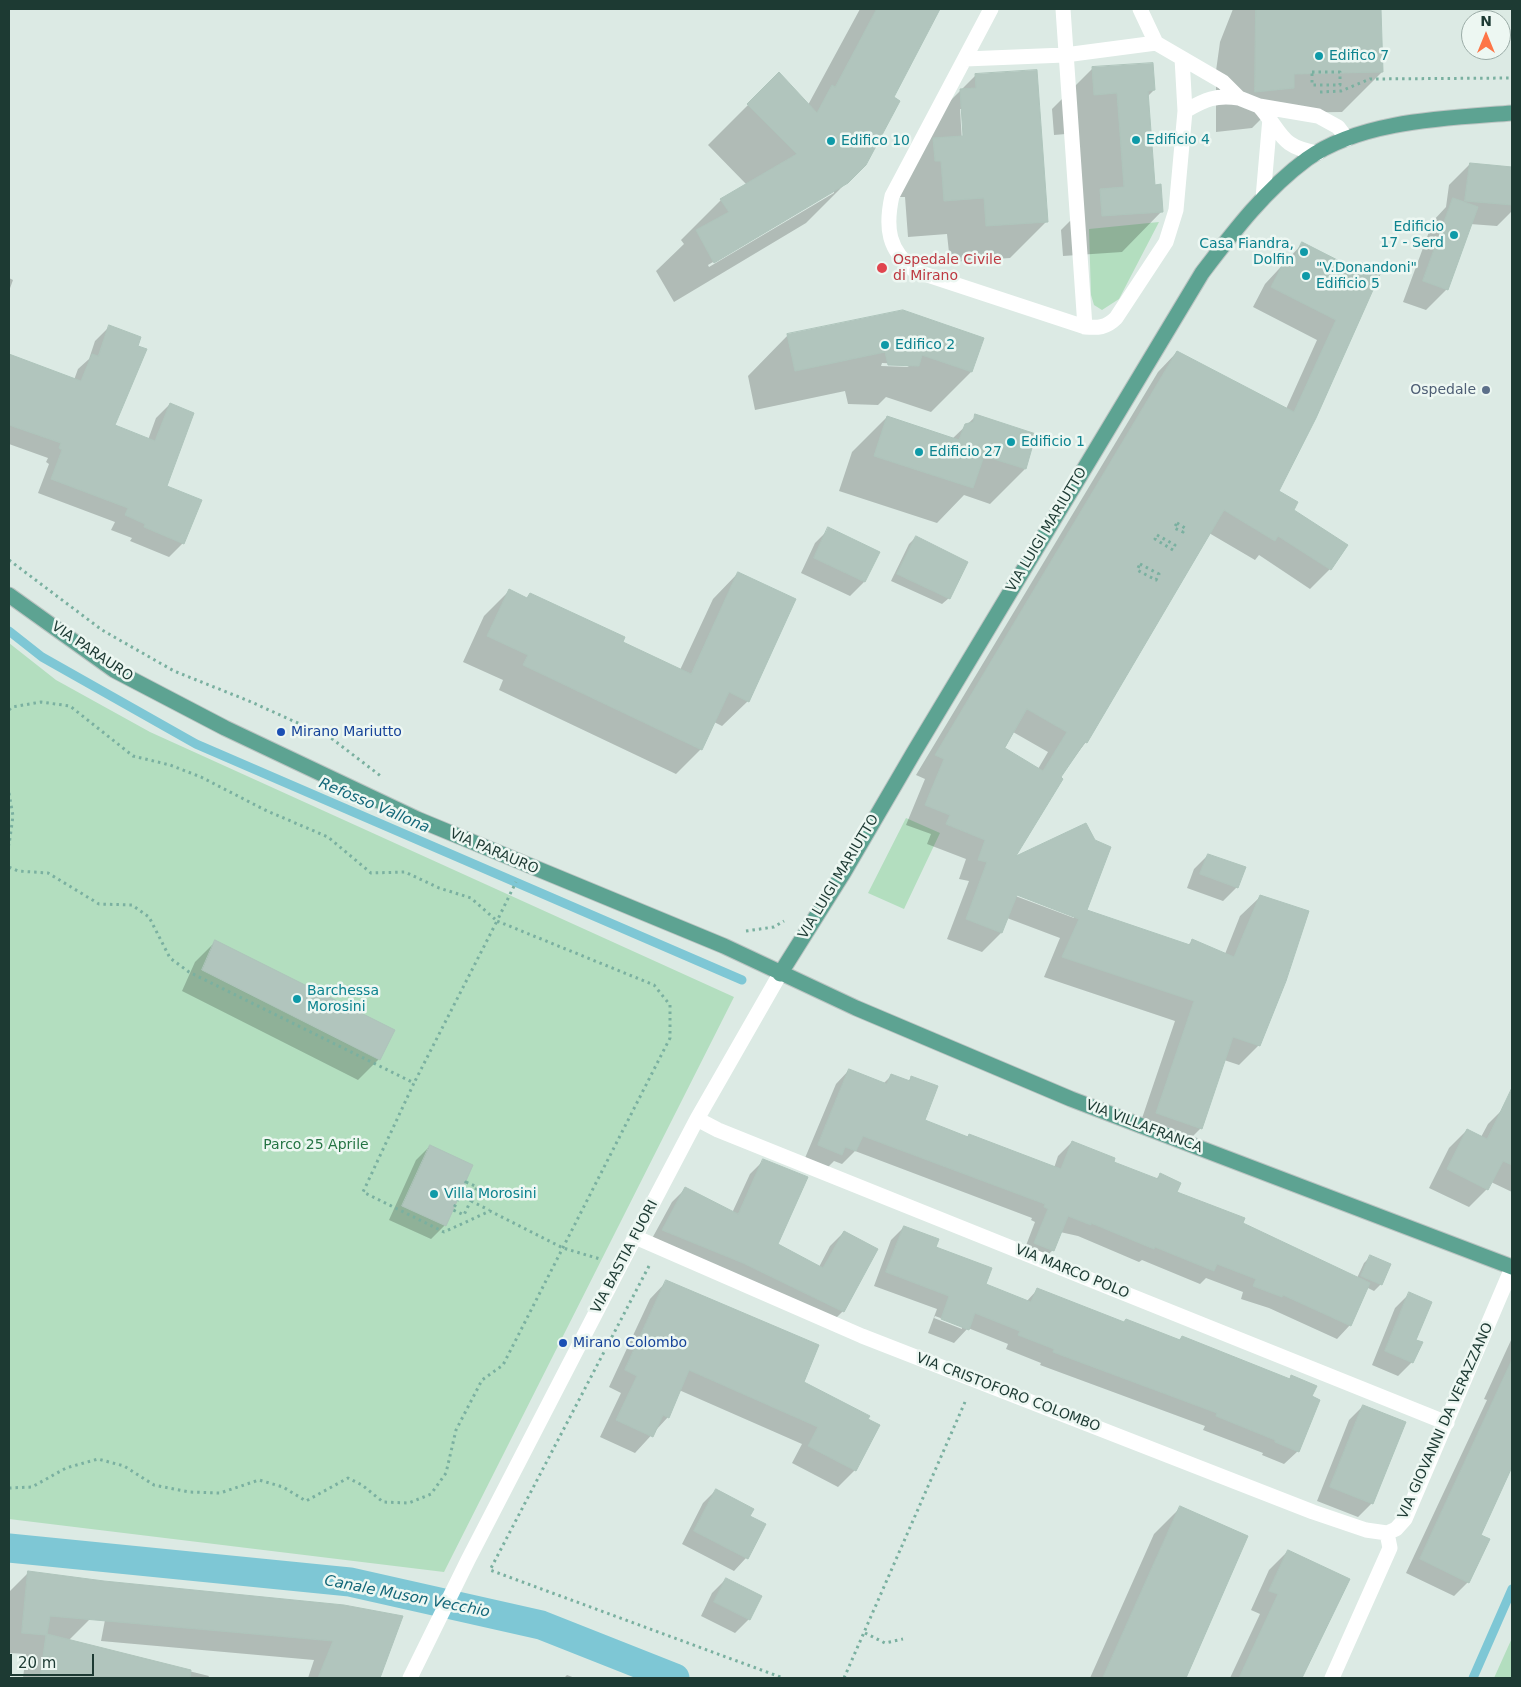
<!DOCTYPE html>
<style>
body{margin:0}
#map{position:relative;width:1521px;height:1687px;overflow:hidden;background:#dceae4;font-family:"DejaVu Sans",sans-serif}
canvas{display:block}
.frame{position:absolute;inset:0;border:10px solid #1d3a33;pointer-events:none}
.north{position:absolute;left:1461px;top:10px;width:50px;height:50px;box-sizing:border-box;background:#edf7f2;border:1px solid #9aaba6;border-radius:50%;rotate:0deg;font-size:14px;font-weight:700;line-height:20px;text-align:center;color:#1d3a33}
.north::after{content:'';display:block;margin:auto;width:18px;height:22px;background:#fd7547;clip-path:polygon(50% 0,100% 100%,50% 72%,0 100%)}
.scale{position:absolute;left:10px;top:1654px;width:84px;height:22px;box-sizing:border-box;border:2px solid #1d3a33;border-top:0;padding-left:6px;font-size:15px;line-height:18px;white-space:nowrap;color:#1d3a33;-webkit-text-stroke:4px #edf7f2;paint-order:stroke}
</style>
<div id="map">
<canvas width="1521" height="1687"></canvas>
<div class="frame"></div>
<div class="north">N</div>
<div class="scale">20 m</div>
</div>
<script>
const context = document.querySelector('canvas').getContext('2d');
context.lineJoin = 'round';
function fill(path, color) { context.fillStyle = color; context.fill(path, 'evenodd'); }
function trace(path, color, width, dash) { context.strokeStyle = color; context.lineWidth = width; context.lineCap = dash ? 'butt' : 'round'; context.setLineDash(dash || []); context.stroke(path); }
function label(font, color, halo, rows, align = 'center') {
  context.font = font + ' "DejaVu Sans",sans-serif'; context.lineWidth = 5; context.setLineDash([]); context.textBaseline = 'middle'; context.strokeStyle = halo; context.fillStyle = color; for (const [text, x, y, turn = 0] of rows) {
    context.save(); context.translate(x, y); context.rotate((+turn || 0) * Math.PI / 180); context.textAlign = isNaN(turn) ? turn : align; if (halo) context.strokeText(text, 0, 0); context.fillText(text, 0, 0); context.restore();
  }
}
const green = new Path2D(`
 M 1159,222 L 1119,299 L 1102,310 L 1094,305 L 1091,295 L 1089,229 Z
 M 9,643 L 56,680 L 150,732 L 734,997 L 444,1572 L 9,1519 Z
 M 906,818 L 940,833 L 904,909 L 868,893 Z
 M 1512,1638 L 1512,1678 L 1494,1678 Z`);
const shadow = new Path2D(`
 M 860,9 L 938,9 L 847,182 L 806,223 L 674,302 L 656,271 L 684,244 L 681,240 L 721,200 L 747,185 L 708,145 L 779,74 L 808,105 ZM 834,190 L 834,193 L 709,267 L 708,265 Z
 M 1233,9 L 1380,9 L 1382,72 L 1342,112 L 1267,113 L 1252,128 L 1216,132 L 1216,71 L 1220,42 Z
 M 1092,69 L 1154,90 L 1148,96 L 1154,186 L 1162,211 L 1122,252 L 1063,256 L 1061,230 L 1083,208 L 1078,133 L 1054,135 L 1052,109 Z
 M 976,75 L 1047,221 L 1010,258 L 950,262 L 947,234 L 908,237 L 905,197 L 899,197 L 924,127 ZM 960,109 L 962,109 L 965,142 L 962,142 Z
 M 1470,164 L 1512,168 L 1512,211 L 1497,226 L 1470,224 L 1447,289 L 1426,310 L 1403,302 L 1433,221 L 1446,207 L 1449,185 Z
 M 1302,244 L 1356,272 L 1363,265 L 1277,491 L 1292,510 L 1330,569 L 1310,589 L 1259,555 L 1255,560 L 1209,533 L 1086,742 L 1059,777 L 1012,859 L 1086,911 L 1188,945 L 1193,940 L 1225,954 L 1240,916 L 1260,897 L 1284,981 L 1258,1046 L 1239,1065 L 1224,1060 L 1201,1128 L 1181,1148 L 1137,1133 L 1175,1021 L 1044,977 L 1060,938 L 1007,918 L 1001,933 L 982,952 L 947,939 L 969,881 L 959,879 L 966,859 L 927,844 L 931,834 L 906,825 L 925,779 L 916,775 L 1158,372 L 1177,352 L 1286,409 L 1317,340 L 1253,307 L 1265,284 ZM 1013,732 L 1048,752 L 1038,769 L 1003,749 ZM 1011,892 L 1074,915 L 1074,918 L 1010,894 Z
 M 9,278 L 13,280 L 9,291 Z
 M 903,311 L 971,372 L 931,412 L 886,397 L 878,405 L 848,404 L 845,391 L 755,410 L 748,376 L 788,335 ZM 882,363 L 904,364 L 909,367 L 881,366 Z
 M 109,327 L 114,425 L 148,440 L 156,418 L 170,404 L 166,487 L 183,543 L 169,557 L 130,541 L 132,538 L 111,530 L 115,522 L 38,493 L 49,464 L 46,462 L 48,458 L 9,444 L 9,362 L 13,357 L 74,380 L 78,369 L 89,359 L 95,341 Z
 M 976,416 L 1034,435 L 1025,469 L 990,504 L 964,495 L 937,523 L 839,491 L 852,452 L 887,417 L 952,439 Z
 M 829,529 L 878,553 L 864,582 L 850,596 L 801,573 L 815,543 Z
 M 916,537 L 949,598 L 942,604 L 891,581 L 909,544 Z
 M 738,573 L 748,701 L 722,726 L 714,722 L 701,749 L 676,774 L 499,690 L 503,680 L 463,662 L 484,616 L 509,591 L 526,599 L 530,595 L 622,643 L 680,670 L 713,599 Z
 M 1208,855 L 1237,887 L 1223,901 L 1187,888 L 1194,869 Z
 M 216,941 L 379,1059 L 358,1080 L 182,991 L 195,962 Z
 M 849,1070 L 883,1084 L 891,1076 L 907,1082 L 912,1077 L 924,1121 L 967,1137 L 969,1135 L 1054,1168 L 1058,1156 L 1072,1142 L 1112,1162 L 1156,1179 L 1160,1175 L 1176,1193 L 1357,1278 L 1364,1263 L 1371,1256 L 1381,1284 L 1374,1291 L 1366,1287 L 1350,1325 L 1337,1339 L 1269,1308 L 1241,1299 L 1243,1292 L 1206,1278 L 1200,1284 L 1142,1260 L 1139,1262 L 1078,1236 L 1060,1232 L 1053,1250 L 1039,1263 L 1022,1256 L 1035,1222 L 1031,1220 L 1032,1218 L 855,1151 L 842,1164 L 834,1161 L 828,1167 L 805,1158 L 836,1084 Z
 M 1506,1106 L 1512,1109 L 1512,1192 L 1491,1182 L 1487,1189 L 1469,1207 L 1429,1188 L 1449,1148 L 1467,1130 L 1481,1137 L 1488,1124 Z
 M 430,1146 L 445,1225 L 431,1239 L 389,1220 L 416,1160 Z
 M 764,1160 L 776,1244 L 819,1267 L 830,1246 L 844,1232 L 843,1311 L 829,1325 L 649,1244 L 672,1202 L 686,1188 L 732,1213 L 750,1174 Z
 M 904,1227 L 984,1285 L 1026,1302 L 1037,1290 L 1123,1323 L 1179,1340 L 1182,1337 L 1288,1380 L 1291,1377 L 1311,1397 L 1298,1451 L 1284,1464 L 1262,1455 L 1263,1453 L 1203,1430 L 1205,1426 L 1040,1365 L 1041,1363 L 1006,1349 L 1008,1344 L 968,1328 L 954,1343 L 928,1333 L 937,1309 L 874,1286 L 891,1240 ZM 935,1316 L 962,1326 L 962,1329 L 934,1318 Z
 M 666,1282 L 802,1382 L 867,1420 L 855,1470 L 838,1487 L 792,1463 L 802,1444 L 679,1390 L 668,1417 L 635,1453 L 600,1437 L 621,1393 L 609,1387 L 650,1299 Z
 M 1409,1294 L 1414,1340 L 1421,1343 L 1412,1362 L 1398,1376 L 1372,1365 L 1395,1308 Z
 M 1512,1338 L 1512,1463 L 1479,1535 L 1468,1582 L 1454,1596 L 1406,1573 L 1487,1400 L 1484,1399 Z
 M 1363,1406 L 1372,1503 L 1358,1517 L 1317,1501 L 1349,1420 Z
 M 716,1490 L 748,1517 L 764,1525 L 746,1558 L 734,1571 L 682,1544 L 703,1503 Z
 M 1181,1507 L 1246,1537 L 1185,1678 L 1090,1678 L 1154,1534 Z
 M 1288,1551 L 1349,1580 L 1298,1678 L 1230,1678 L 1260,1614 L 1251,1610 L 1269,1570 Z
 M 29,1572 L 90,1619 L 69,1640 L 83,1644 L 74,1678 L 23,1678 L 26,1654 L 9,1653 L 9,1592 Z
 M 726,1579 L 749,1619 L 735,1633 L 701,1616 L 712,1593 Z
 M 108,1604 L 344,1606 L 380,1675 L 377,1678 L 308,1678 L 314,1660 L 101,1641 Z
 M 116,1653 L 209,1676 L 208,1678 L 95,1678 L 97,1672 Z
 M 567,1675 L 575,1678 L 564,1678 Z`);
const stream = new Path2D(`
 M 9,631 L 42,657 L 196,744 L 742,980
 M 1473,1678 L 1512,1589`);
const canal = new Path2D(`
 M 9,1548 L 350,1582 L 541,1625 L 675,1678`);
const building = new Path2D(`
 M 877,9 L 940,9 L 894,97 L 900,101 L 866,165 L 848,183 L 714,263 L 696,230 L 729,212 L 720,199 L 797,154 L 747,104 L 779,72 L 817,113 L 832,85 L 835,87 Z
 M 1256,9 L 1381,9 L 1383,72 L 1294,74 L 1294,88 L 1255,92 Z
 M 1153,63 L 1155,90 L 1148,91 L 1155,185 L 1161,184 L 1163,212 L 1102,216 L 1100,189 L 1124,187 L 1117,93 L 1094,95 L 1092,67 Z
 M 1037,70 L 1048,222 L 986,226 L 984,198 L 944,201 L 941,161 L 935,161 L 933,138 L 963,136 L 960,89 L 976,88 L 975,74 Z
 M 1470,163 L 1512,167 L 1512,205 L 1465,201 Z
 M 1453,198 L 1478,207 L 1448,290 L 1423,281 Z
 M 1302,242 L 1359,271 L 1362,263 L 1381,272 L 1316,418 L 1279,491 L 1298,502 L 1294,510 L 1348,545 L 1331,570 L 1278,536 L 1275,541 L 1224,510 L 1087,743 L 1085,742 L 1061,777 L 1063,779 L 1016,856 L 1086,823 L 1095,840 L 1111,847 L 1087,910 L 1190,945 L 1192,939 L 1234,957 L 1260,895 L 1309,911 L 1286,981 L 1260,1046 L 1233,1037 L 1202,1129 L 1156,1113 L 1194,1001 L 1062,957 L 1079,919 L 1017,895 L 1002,933 L 966,919 L 987,862 L 978,860 L 985,840 L 946,824 L 950,815 L 925,805 L 944,759 L 935,755 L 1177,351 L 1294,412 L 1336,320 L 1271,287 L 1284,262 L 1290,266 ZM 1027,709 L 1067,732 L 1043,771 L 1005,748 Z
 M 903,310 L 984,338 L 972,372 L 922,355 L 919,366 L 888,365 L 885,352 L 795,371 L 787,334 Z
 M 109,325 L 141,337 L 138,346 L 147,349 L 115,425 L 155,441 L 170,403 L 194,413 L 167,486 L 202,500 L 184,544 L 144,527 L 145,524 L 125,515 L 128,508 L 51,479 L 62,450 L 59,448 L 61,443 L 9,425 L 9,354 L 81,381 L 92,354 L 98,356 Z
 M 975,414 L 1036,434 L 1026,469 L 984,456 L 973,488 L 874,456 L 887,416 L 959,440 L 965,424 L 973,422 Z
 M 828,527 L 880,552 L 865,582 L 814,558 Z
 M 916,536 L 968,562 L 950,599 L 897,574 Z
 M 738,572 L 796,599 L 749,702 L 729,692 L 702,750 L 523,665 L 528,655 L 487,636 L 509,589 L 527,598 L 530,593 L 625,637 L 623,642 L 691,674 Z
 M 1208,854 L 1246,867 L 1238,888 L 1200,874 Z
 M 215,940 L 395,1030 L 380,1060 L 202,970 Z
 M 849,1069 L 887,1084 L 891,1074 L 910,1081 L 911,1076 L 938,1086 L 925,1120 L 968,1137 L 969,1134 L 1061,1169 L 1072,1141 L 1115,1158 L 1114,1162 L 1158,1179 L 1160,1173 L 1181,1183 L 1177,1192 L 1245,1218 L 1243,1223 L 1370,1283 L 1351,1326 L 1283,1295 L 1282,1297 L 1253,1286 L 1256,1279 L 1217,1264 L 1214,1271 L 1155,1247 L 1154,1249 L 1091,1223 L 1091,1225 L 1068,1216 L 1054,1251 L 1034,1243 L 1048,1209 L 1044,1207 L 1045,1204 L 863,1136 L 856,1151 L 845,1147 L 842,1155 L 818,1145 Z
 M 1512,1088 L 1512,1165 L 1503,1161 L 1488,1190 L 1447,1169 L 1467,1129 L 1487,1139 Z
 M 430,1145 L 473,1165 L 446,1226 L 402,1206 Z
 M 763,1159 L 808,1177 L 778,1244 L 823,1268 L 844,1231 L 878,1249 L 844,1312 L 743,1263 L 662,1230 L 685,1187 L 738,1214 Z
 M 904,1226 L 939,1239 L 936,1247 L 992,1268 L 986,1284 L 1031,1302 L 1037,1288 L 1124,1322 L 1126,1319 L 1180,1340 L 1182,1336 L 1290,1379 L 1291,1375 L 1317,1386 L 1312,1396 L 1320,1400 L 1299,1452 L 1275,1442 L 1275,1440 L 1216,1416 L 1217,1413 L 1053,1352 L 1054,1349 L 1018,1335 L 1020,1331 L 975,1313 L 969,1330 L 941,1319 L 949,1296 L 886,1272 Z
 M 1370,1255 L 1391,1264 L 1382,1285 L 1361,1276 Z
 M 666,1280 L 819,1345 L 804,1382 L 870,1416 L 868,1419 L 880,1425 L 856,1471 L 808,1446 L 818,1427 L 689,1370 L 669,1418 L 663,1415 L 653,1437 L 616,1420 L 637,1376 L 625,1370 Z
 M 1409,1292 L 1432,1302 L 1416,1340 L 1423,1342 L 1413,1363 L 1385,1351 Z
 M 1512,1360 L 1512,1467 L 1481,1535 L 1490,1539 L 1469,1583 L 1420,1559 Z
 M 1363,1405 L 1406,1422 L 1373,1504 L 1330,1487 Z
 M 716,1489 L 754,1509 L 750,1516 L 766,1524 L 748,1559 L 694,1531 Z
 M 1180,1506 L 1248,1536 L 1186,1678 L 1103,1678 Z
 M 1288,1550 L 1350,1579 L 1302,1678 L 1239,1678 L 1278,1594 L 1269,1591 Z
 M 28,1571 L 104,1581 L 344,1605 L 403,1616 L 380,1678 L 318,1678 L 333,1641 L 50,1616 L 47,1634 L 191,1670 L 190,1678 L 40,1678 L 46,1635 L 22,1633 Z
 M 726,1578 L 762,1596 L 750,1620 L 714,1602 Z`);
const path = new Path2D(`
 M 1312,72 L 1340,72 L 1340,85 L 1312,85 Z
 M 1320,92 L 1341,91 L 1370,79 L 1512,78
 M 1177,523 L 1185,528 L 1183,532 L 1174,528 Z
 M 1157,535 L 1175,545 L 1173,550 L 1155,539 Z
 M 9,560 L 102,630 L 174,671 L 249,701 L 331,738 L 382,777
 M 1140,564 L 1159,574 L 1156,580 L 1137,570 Z
 M 9,710 L 12,707 L 41,702 L 70,706 L 133,756 L 170,765 L 201,777 L 265,810 L 328,837 L 371,873 L 405,872 L 439,888 L 471,898 L 497,921 L 414,1083
 M 9,793 L 13,816 L 9,845
 M 9,867 L 18,871 L 48,873 L 99,904 L 132,905 L 149,917 L 170,958 L 189,972 L 414,1083 L 363,1192 L 444,1232 L 490,1211 L 563,1248 L 600,1259
 M 746,931 L 774,927 L 784,921
 M 466,1182 L 477,1187 L 464,1215 L 453,1210 Z
 M 471,1201 L 489,1210
 M 649,1266 L 490,1570 L 783,1678
 M 9,1488 L 32,1487 L 66,1468 L 98,1459 L 124,1466 L 154,1485 L 189,1492 L 220,1493 L 259,1480 L 283,1487 L 306,1501 L 348,1478 L 362,1485 L 383,1502 L 409,1503 L 431,1494 L 446,1473 L 456,1430 L 482,1380 L 503,1365 L 670,1038 L 670,1005 L 654,985 L 497,921 L 516,882
 M 865,1633 L 885,1643 L 903,1639
 M 844,1678 L 965,1402`);
const minor = new Path2D(`
 M 991,9 L 892,196 C 885,228 888,250 915,271 L 1085,327 C 1098,328 1106,328 1116,318 L 1166,242 L 1176,210 L 1185,111 L 1182,58
 M 1063,9 L 1085,327
 M 1140,9 L 1156,43 L 1223,82 L 1239,98 L 1259,106 L 1318,116 L 1338,127 L 1347,139
 M 965,59 L 1065,55 L 1156,43
 M 1259,106 C 1283,133 1279,147 1318,153
 M 1185,111 C 1206,99 1215,95 1239,98
 M 1263,198 L 1270,118
 M 697,1119 L 718,1130 L 1447,1423
 M 635,1237 L 862,1336 L 1313,1512 L 1366,1530 L 1387,1533
 M 410,1678 L 468,1560 L 635,1237 L 697,1119 L 780,974
 M 1332,1678 L 1390,1548 L 1387,1533 L 1396,1529 L 1405,1519 L 1512,1268`);
const major = new Path2D(`
 M 9,595 L 114,670 L 225,728 L 417,819 L 724,946 L 856,1008 L 1071,1099 L 1512,1267
 M 780,974 L 844,872 L 914,752 L 1202,273 C 1234,231 1265,190 1307,159 C 1361,120 1448,118 1512,113`);
const markers = [
 [1319,56,5,"#0f9aa8"],
 [1136,140,5,"#0f9aa8"],
 [831,141,5,"#0f9aa8"],
 [1454,235,5,"#0f9aa8"],
 [1304,252,5,"#0f9aa8"],
 [882,268,6,"#e0444e"],
 [1306,276,5,"#0f9aa8"],
 [885,345,5,"#0f9aa8"],
 [1486,390,5,"#5c6f8a"],
 [1011,442,5,"#0f9aa8"],
 [919,452,5,"#0f9aa8"],
 [281,732,5,"#1a4fb4"],
 [297,999,5,"#0f9aa8"],
 [434,1194,5,"#0f9aa8"],
 [563,1343,5,"#1a4fb4"]
];
const cultureNames = [
 ["Edifico 7",1329,56],
 ["Edificio 4",1146,140],
 ["Edifico 10",841,141],
 ["Edificio",1444,227,"right"],
 ["17 - Serd",1444,243,"right"],
 ["Casa Fiandra,",1294,244,"right"],
 ["Dolfin",1294,260,"right"],
 ["\"V.Donandoni\"",1316,268],
 ["Edificio 5",1316,284],
 ["Edifico 2",895,345],
 ["Edificio 1",1021,442],
 ["Edificio 27",929,452],
 ["Barchessa",307,991],
 ["Morosini",307,1007],
 ["Villa Morosini",444,1194]
];
const healthNames = [
 ["Ospedale Civile",893,260],
 ["di Mirano",893,276]
];
const serviceNames = [
 ["Ospedale",1476,390]
];
const streetNames = [
 ["VIA LUIGI MARIUTTO",1047,530,-59],
 ["VIA PARAURO",92,652,34],
 ["VIA PARAURO",494,852,23],
 ["VIA LUIGI MARIUTTO",839,877,-59],
 ["VIA VILLAFRANCA",1144,1127,21],
 ["VIA BASTIA FUORI",625,1257,-62],
 ["VIA MARCO POLO",1072,1272,22],
 ["VIA CRISTOFORO COLOMBO",1008,1393,21],
 ["VIA GIOVANNI DA VERAZZANO",1446,1421,-66]
];
const transitNames = [
 ["Mirano Mariutto",291,732],
 ["Mirano Colombo",573,1343]
];
const parkNames = [
 ["Parco 25 Aprile",316,1145]
];
const waterNames = [
 ["Refosso Vallona",374,806,23],
 ["Canale Muson Vecchio",407,1597,11]
];
fill(green, '#b3debf');
fill(shadow, '#0003');
trace(stream, '#7ec7d5', 9);
trace(canal, '#7ec7d5', 29);
fill(building, '#b1c5bd');
trace(building, '#aec4bb', 1);
trace(major, '#bbc4c2', 17);
trace(path, '#7ab0a0', 3, [2.5, 4]);
trace(minor, '#fff', 15);
trace(major, '#5da392', 15);
for (const [x, y, r, color] of markers) { const dot = new Path2D(); dot.arc(x, y, r, 0, 2 * Math.PI); context.fillStyle = color; context.fill(dot); trace(dot, '#edf7f2', 2); }
label('14px', '#0d838f', '#edf7f2', cultureNames, 'left');
label('14px', '#be3a42', '#edf7f2', healthNames, 'left');
label('14px', '#4e5e75', '#edf7f2', serviceNames, 'right');
label('14px', '#1d3a33', '#edf7f2', streetNames);
label('14px', '#164399', '#edf7f2', transitNames, 'left');
label('14px', '#257444', '#edf7f2', parkNames);
label('italic 15px', '#14687a', '#edf7f2', waterNames);
</script>
